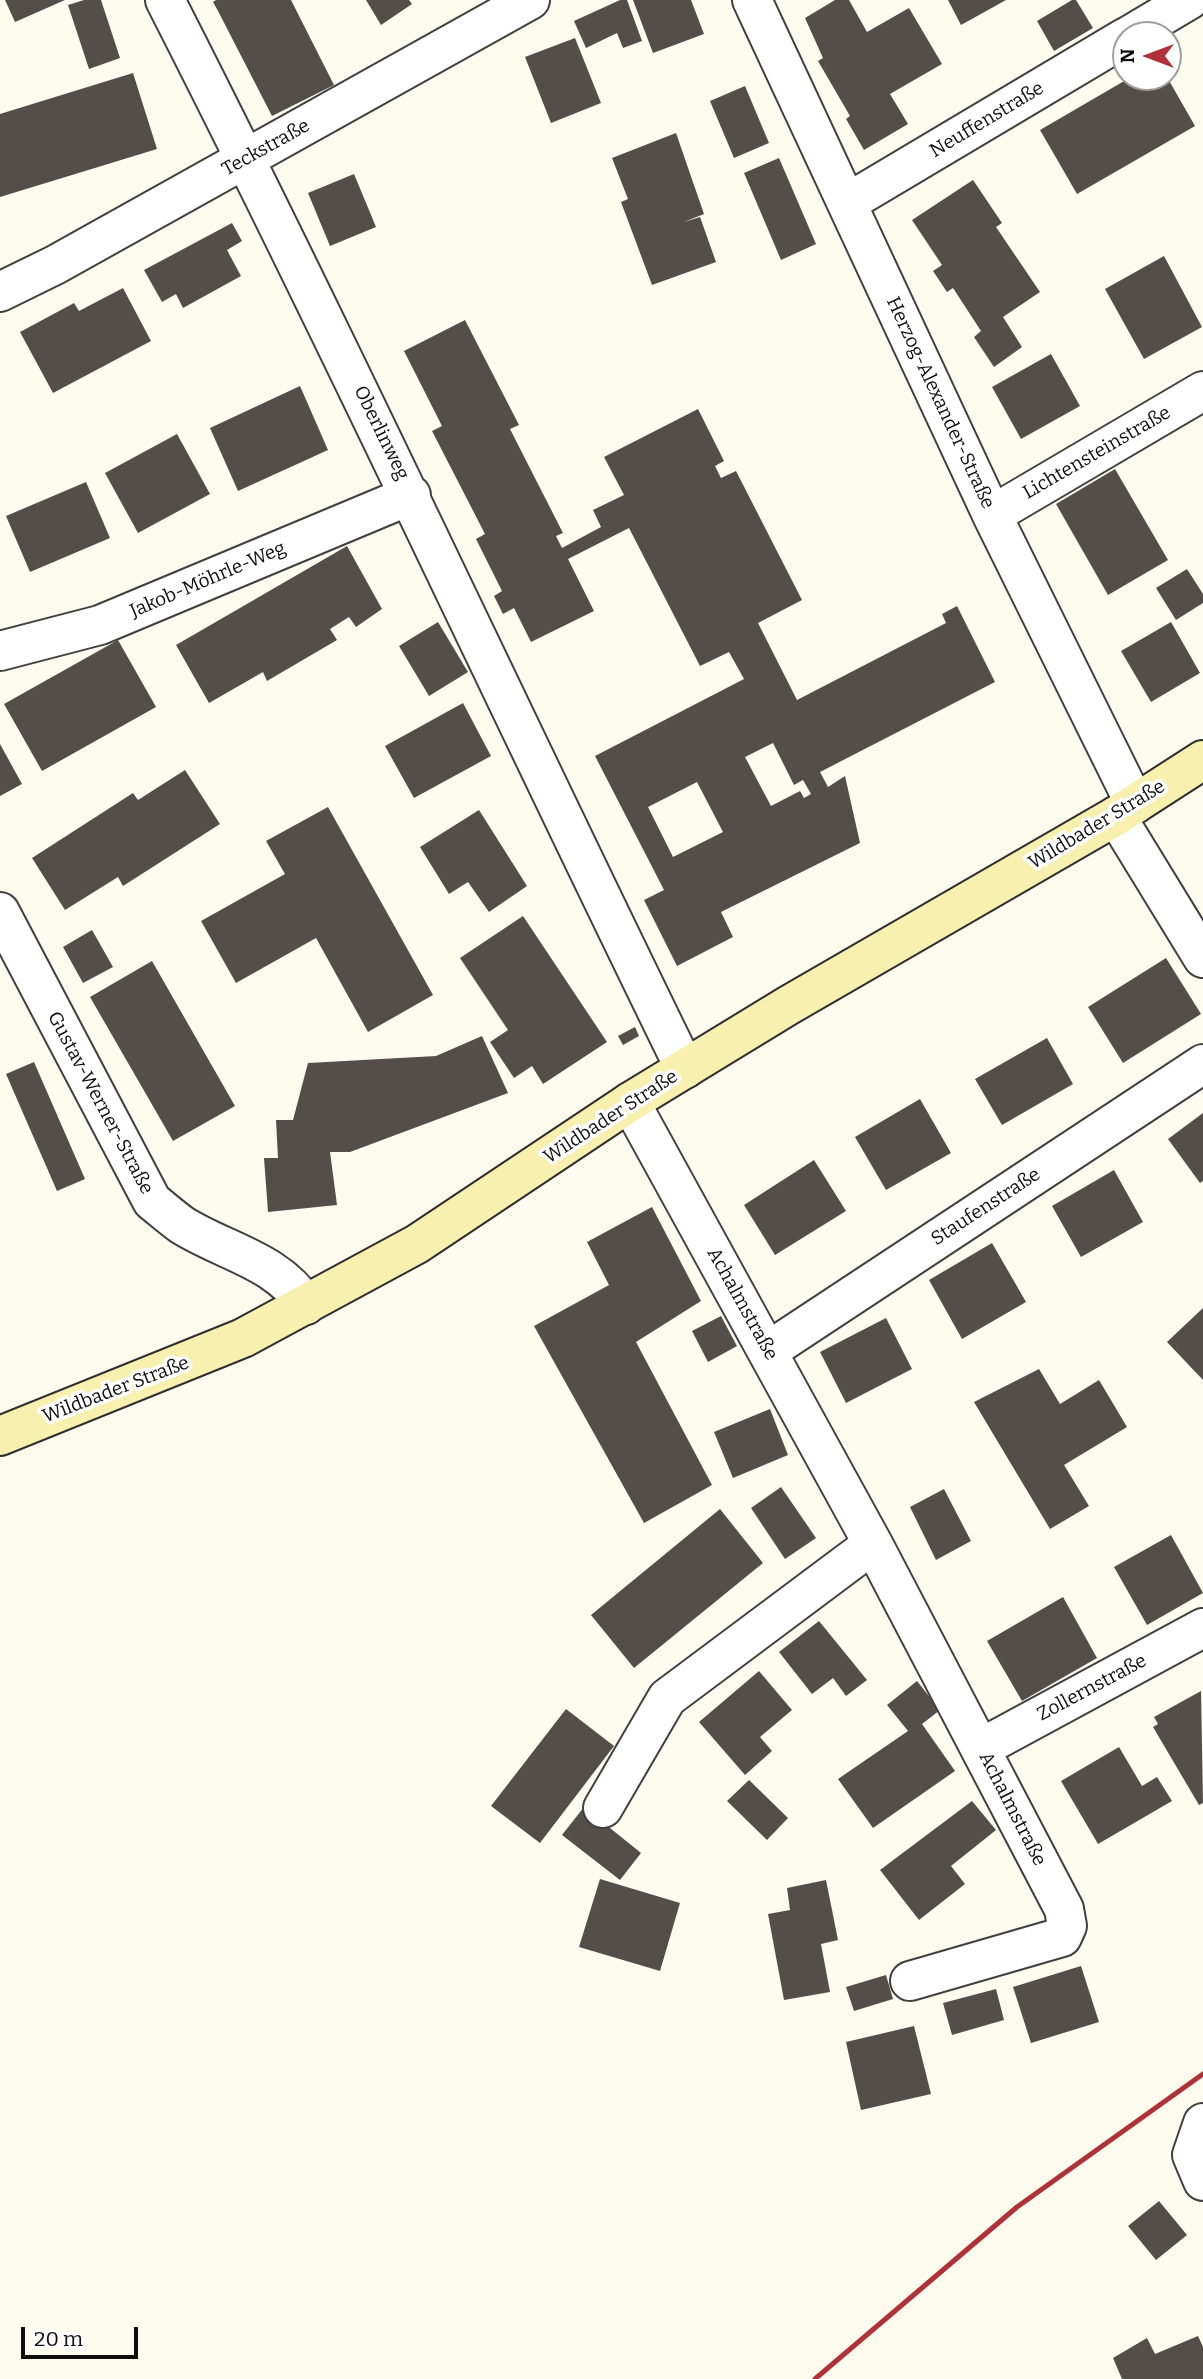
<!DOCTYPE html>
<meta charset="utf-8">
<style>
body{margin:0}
#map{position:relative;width:1203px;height:2379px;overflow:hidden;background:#fdfaee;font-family:Bitter,serif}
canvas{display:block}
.north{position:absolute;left:1112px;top:21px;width:70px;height:70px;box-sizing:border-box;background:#fff;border:2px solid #9e9e9e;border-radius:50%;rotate:270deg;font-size:19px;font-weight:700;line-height:28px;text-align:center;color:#0d0d0d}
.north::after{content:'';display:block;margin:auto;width:24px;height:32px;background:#b03137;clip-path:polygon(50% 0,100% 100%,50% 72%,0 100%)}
.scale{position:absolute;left:21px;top:2327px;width:117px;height:32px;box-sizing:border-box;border:4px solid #0d0d0d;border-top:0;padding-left:9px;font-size:21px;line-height:24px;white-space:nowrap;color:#0d0d0d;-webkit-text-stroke:5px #fff;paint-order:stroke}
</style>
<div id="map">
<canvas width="1203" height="2379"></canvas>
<div class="north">N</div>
<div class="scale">20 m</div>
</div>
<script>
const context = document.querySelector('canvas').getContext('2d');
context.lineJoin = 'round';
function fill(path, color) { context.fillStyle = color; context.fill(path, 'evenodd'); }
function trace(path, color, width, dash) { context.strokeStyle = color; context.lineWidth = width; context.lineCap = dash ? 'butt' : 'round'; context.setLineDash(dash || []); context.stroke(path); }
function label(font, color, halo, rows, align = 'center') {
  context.font = font + ' Bitter,serif'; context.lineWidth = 7; context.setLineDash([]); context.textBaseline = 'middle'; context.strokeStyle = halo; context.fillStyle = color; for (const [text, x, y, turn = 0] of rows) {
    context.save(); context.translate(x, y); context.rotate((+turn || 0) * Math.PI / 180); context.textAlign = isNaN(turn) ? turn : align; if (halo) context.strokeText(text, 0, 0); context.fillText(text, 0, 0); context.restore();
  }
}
const building = new Path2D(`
 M 5,0 L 65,0 L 15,22 Z
 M 84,0 L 101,0 L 120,58 L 89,69 L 68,5 Z
 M 216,0 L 291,0 L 334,85 L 272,116 L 218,11 L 213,2 Z
 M 366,0 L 409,0 L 412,4 L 381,25 Z
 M 620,0 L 627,0 L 642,41 L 623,48 L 617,33 L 586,48 L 574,21 Z
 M 633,0 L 691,0 L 704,34 L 653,53 Z
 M 835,0 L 849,0 L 867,32 L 909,8 L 942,64 L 890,94 L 908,124 L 864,150 L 846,119 L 850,116 L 818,61 L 823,58 L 805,18 Z
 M 948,0 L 1006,0 L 961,25 Z
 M 1072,0 L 1076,0 L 1093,28 L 1054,51 L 1037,21 Z
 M 575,38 L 601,103 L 551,123 L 525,57 Z
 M 133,73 L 157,149 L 0,197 L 0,114 Z
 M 1131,77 L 1167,77 L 1195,126 L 1077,194 L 1040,130 Z
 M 745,86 L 769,143 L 734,158 L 710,101 Z
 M 676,133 L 704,214 L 684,222 L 700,217 L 716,262 L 652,285 L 621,202 L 628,199 L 612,158 Z
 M 779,158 L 816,244 L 781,260 L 744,173 Z
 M 354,174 L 376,227 L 330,246 L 308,193 Z
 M 973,180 L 1002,223 L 996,227 L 1040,292 L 1003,317 L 1022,347 L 994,367 L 974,337 L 981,331 L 953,288 L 947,292 L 933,271 L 942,265 L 912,220 Z
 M 232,223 L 242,241 L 227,250 L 241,276 L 183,308 L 176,294 L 162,302 L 144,270 Z
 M 1164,256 L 1202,327 L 1144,359 L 1105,289 Z
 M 123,288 L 151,341 L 53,393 L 20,332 L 74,303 L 79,311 Z
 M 465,320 L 519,425 L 510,429 L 563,533 L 556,536 L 562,548 L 601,527 L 593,510 L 624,495 L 604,457 L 698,409 L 724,461 L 715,466 L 721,478 L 736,471 L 802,600 L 758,623 L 797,700 L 946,623 L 942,614 L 957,606 L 995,682 L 820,772 L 828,787 L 845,776 L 860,843 L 721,912 L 733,937 L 677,966 L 644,900 L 664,890 L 595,756 L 744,679 L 729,652 L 700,666 L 629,528 L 568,559 L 594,611 L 531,642 L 514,608 L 503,614 L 494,596 L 502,591 L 476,539 L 485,534 L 432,431 L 442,426 L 404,351 ZM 773,743 L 794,785 L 803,780 L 811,794 L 804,798 L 800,791 L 771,806 L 745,757 ZM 697,782 L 723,832 L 673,857 L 648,807 Z
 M 1051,354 L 1080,406 L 1021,439 L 992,387 Z
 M 300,386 L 328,450 L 238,491 L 210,428 Z
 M 177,434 L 210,494 L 138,533 L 105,473 Z
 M 1115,469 L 1168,560 L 1108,595 L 1056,504 Z
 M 86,482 L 110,538 L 30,572 L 6,516 Z
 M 347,546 L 382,609 L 356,627 L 349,617 L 330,629 L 337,640 L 267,681 L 263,672 L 209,703 L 176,645 Z
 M 1187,569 L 1203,594 L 1203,603 L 1176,620 L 1156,588 Z
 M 438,622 L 468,672 L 429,696 L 399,646 Z
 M 1171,622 L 1200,673 L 1151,702 L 1121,651 Z
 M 118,640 L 156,707 L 42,771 L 4,704 Z
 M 463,703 L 491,756 L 414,798 L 385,746 Z
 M 0,744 L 22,784 L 0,796 Z
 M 185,770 L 220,824 L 123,886 L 118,877 L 65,910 L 32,858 L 133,793 L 138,800 Z
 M 328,807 L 433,995 L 368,1032 L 316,938 L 236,983 L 201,921 L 285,874 L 266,841 Z
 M 479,810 L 527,886 L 489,912 L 468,882 L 449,894 L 420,847 Z
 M 523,916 L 607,1042 L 543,1084 L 532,1066 L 514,1078 L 490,1042 L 508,1030 L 460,958 Z
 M 92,930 L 113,967 L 83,983 L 63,947 Z
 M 1166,958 L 1201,1014 L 1123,1063 L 1088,1007 Z
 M 152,961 L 235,1106 L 173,1141 L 90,997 Z
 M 635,1027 L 639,1036 L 623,1045 L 618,1036 Z
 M 482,1036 L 508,1093 L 350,1152 L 330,1152 L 337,1205 L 268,1212 L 264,1158 L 278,1158 L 276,1120 L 293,1120 L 308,1063 L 436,1056 Z
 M 1047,1038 L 1073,1084 L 1002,1125 L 975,1079 Z
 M 34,1062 L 85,1179 L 57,1191 L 6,1074 Z
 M 920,1099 L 951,1153 L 886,1190 L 855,1137 Z
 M 1203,1113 L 1203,1181 L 1200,1183 L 1168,1139 Z
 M 814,1160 L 846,1211 L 775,1255 L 744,1205 Z
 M 1114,1170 L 1143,1222 L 1081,1257 L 1052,1206 Z
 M 652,1207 L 701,1301 L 636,1342 L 712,1485 L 644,1523 L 534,1326 L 609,1285 L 587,1242 Z
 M 992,1243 L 1026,1302 L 962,1339 L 929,1280 Z
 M 1203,1308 L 1203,1380 L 1167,1342 Z
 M 721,1316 L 737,1346 L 708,1362 L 692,1331 Z
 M 886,1318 L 912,1369 L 846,1403 L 820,1352 Z
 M 1039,1369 L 1060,1404 L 1099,1380 L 1127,1427 L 1064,1465 L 1089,1506 L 1050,1529 L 974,1402 Z
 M 770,1409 L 788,1455 L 733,1478 L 714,1432 Z
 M 781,1487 L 816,1538 L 785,1559 L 751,1508 Z
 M 944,1489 L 971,1541 L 936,1560 L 910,1507 Z
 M 720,1509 L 763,1563 L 634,1668 L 591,1615 Z
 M 1171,1535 L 1203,1593 L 1147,1625 L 1114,1567 Z
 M 1063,1597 L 1097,1658 L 1022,1701 L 987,1641 Z
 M 819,1621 L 867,1680 L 846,1696 L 833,1678 L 812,1694 L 779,1652 Z
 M 759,1671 L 792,1710 L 760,1737 L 772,1751 L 745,1775 L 699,1722 Z
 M 917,1681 L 940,1710 L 922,1724 L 955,1771 L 873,1828 L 838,1779 L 908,1731 L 887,1705 Z
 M 1201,1691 L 1203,1803 L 1199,1805 L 1153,1727 L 1158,1724 L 1154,1717 Z
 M 566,1709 L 614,1746 L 540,1843 L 491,1806 Z
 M 1119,1747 L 1142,1786 L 1157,1777 L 1172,1801 L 1098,1844 L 1061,1781 Z
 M 749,1780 L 788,1818 L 767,1840 L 727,1801 Z
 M 972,1801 L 996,1830 L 951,1866 L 965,1884 L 919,1920 L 880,1870 Z
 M 584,1807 L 641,1853 L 620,1880 L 562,1835 Z
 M 600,1879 L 680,1903 L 660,1971 L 579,1947 Z
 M 826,1880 L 838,1940 L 821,1944 L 830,1992 L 784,2000 L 768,1914 L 790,1910 L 787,1888 Z
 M 1081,1966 L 1099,2022 L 1031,2043 L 1013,1987 Z
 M 886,1975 L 893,1999 L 854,2011 L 846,1987 Z
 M 996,1989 L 1004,2020 L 952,2035 L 943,2003 Z
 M 914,2026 L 931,2094 L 861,2110 L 846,2042 Z
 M 1159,2201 L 1187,2235 L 1156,2260 L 1128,2226 Z
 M 1198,2336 L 1203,2347 L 1203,2379 L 1122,2379 L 1113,2358 L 1147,2338 L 1155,2354 Z`);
const minor = new Path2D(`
 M 165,0 C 345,353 511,714 685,1069
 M 752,0 L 992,515 L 1135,804
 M 1130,35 L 1189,0
 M 847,203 L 1126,37
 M 0,292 L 55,265 L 530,0
 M 992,515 L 1203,391
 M 0,651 L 100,625 L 411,495
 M 1116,816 L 1203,958
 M 0,912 L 152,1201 C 162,1209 172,1218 182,1225 C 225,1252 277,1260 306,1305
 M 630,1102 L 873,1544 L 1064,1909 L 1067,1926 L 1062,1937 L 910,1981
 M 768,1351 L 1203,1064
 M 981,1748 L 1203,1628
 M 603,1808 L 667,1698 L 873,1544
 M 1203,2123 L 1192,2155 L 1203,2181`);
const secondary = new Path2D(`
 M 0,1436 L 243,1338 L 417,1244 L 630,1102 L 789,1005 L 1116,816 L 1203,760`);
const rail = new Path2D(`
 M 815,2379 L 1017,2207 L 1203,2074`);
const streetNames = [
 ["Neuffenstraße",987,120,-31],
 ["Teckstraße",266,148,-29],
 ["Herzog-Alexander-Straße",940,403,65],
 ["Oberlinweg",381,433,64],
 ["Lichtensteinstraße",1097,453,-30],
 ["Jakob-Möhrle-Weg",208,580,-23],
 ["Wildbader Straße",1097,825,-31],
 ["Gustav-Werner-Straße",100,1103,62],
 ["Wildbader Straße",611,1117,-33],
 ["Staufenstraße",986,1207,-33],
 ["Achalmstraße",742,1304,61],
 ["Wildbader Straße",116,1390,-21],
 ["Zollernstraße",1092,1688,-28],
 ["Achalmstraße",1012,1809,63]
];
fill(building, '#544e4a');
trace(minor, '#404040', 42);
trace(secondary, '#2f2f2f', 42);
trace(minor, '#fff', 38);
trace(secondary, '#f8f0af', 38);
trace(rail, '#b03137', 5);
label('19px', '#0d0d0d', '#fff', streetNames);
</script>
